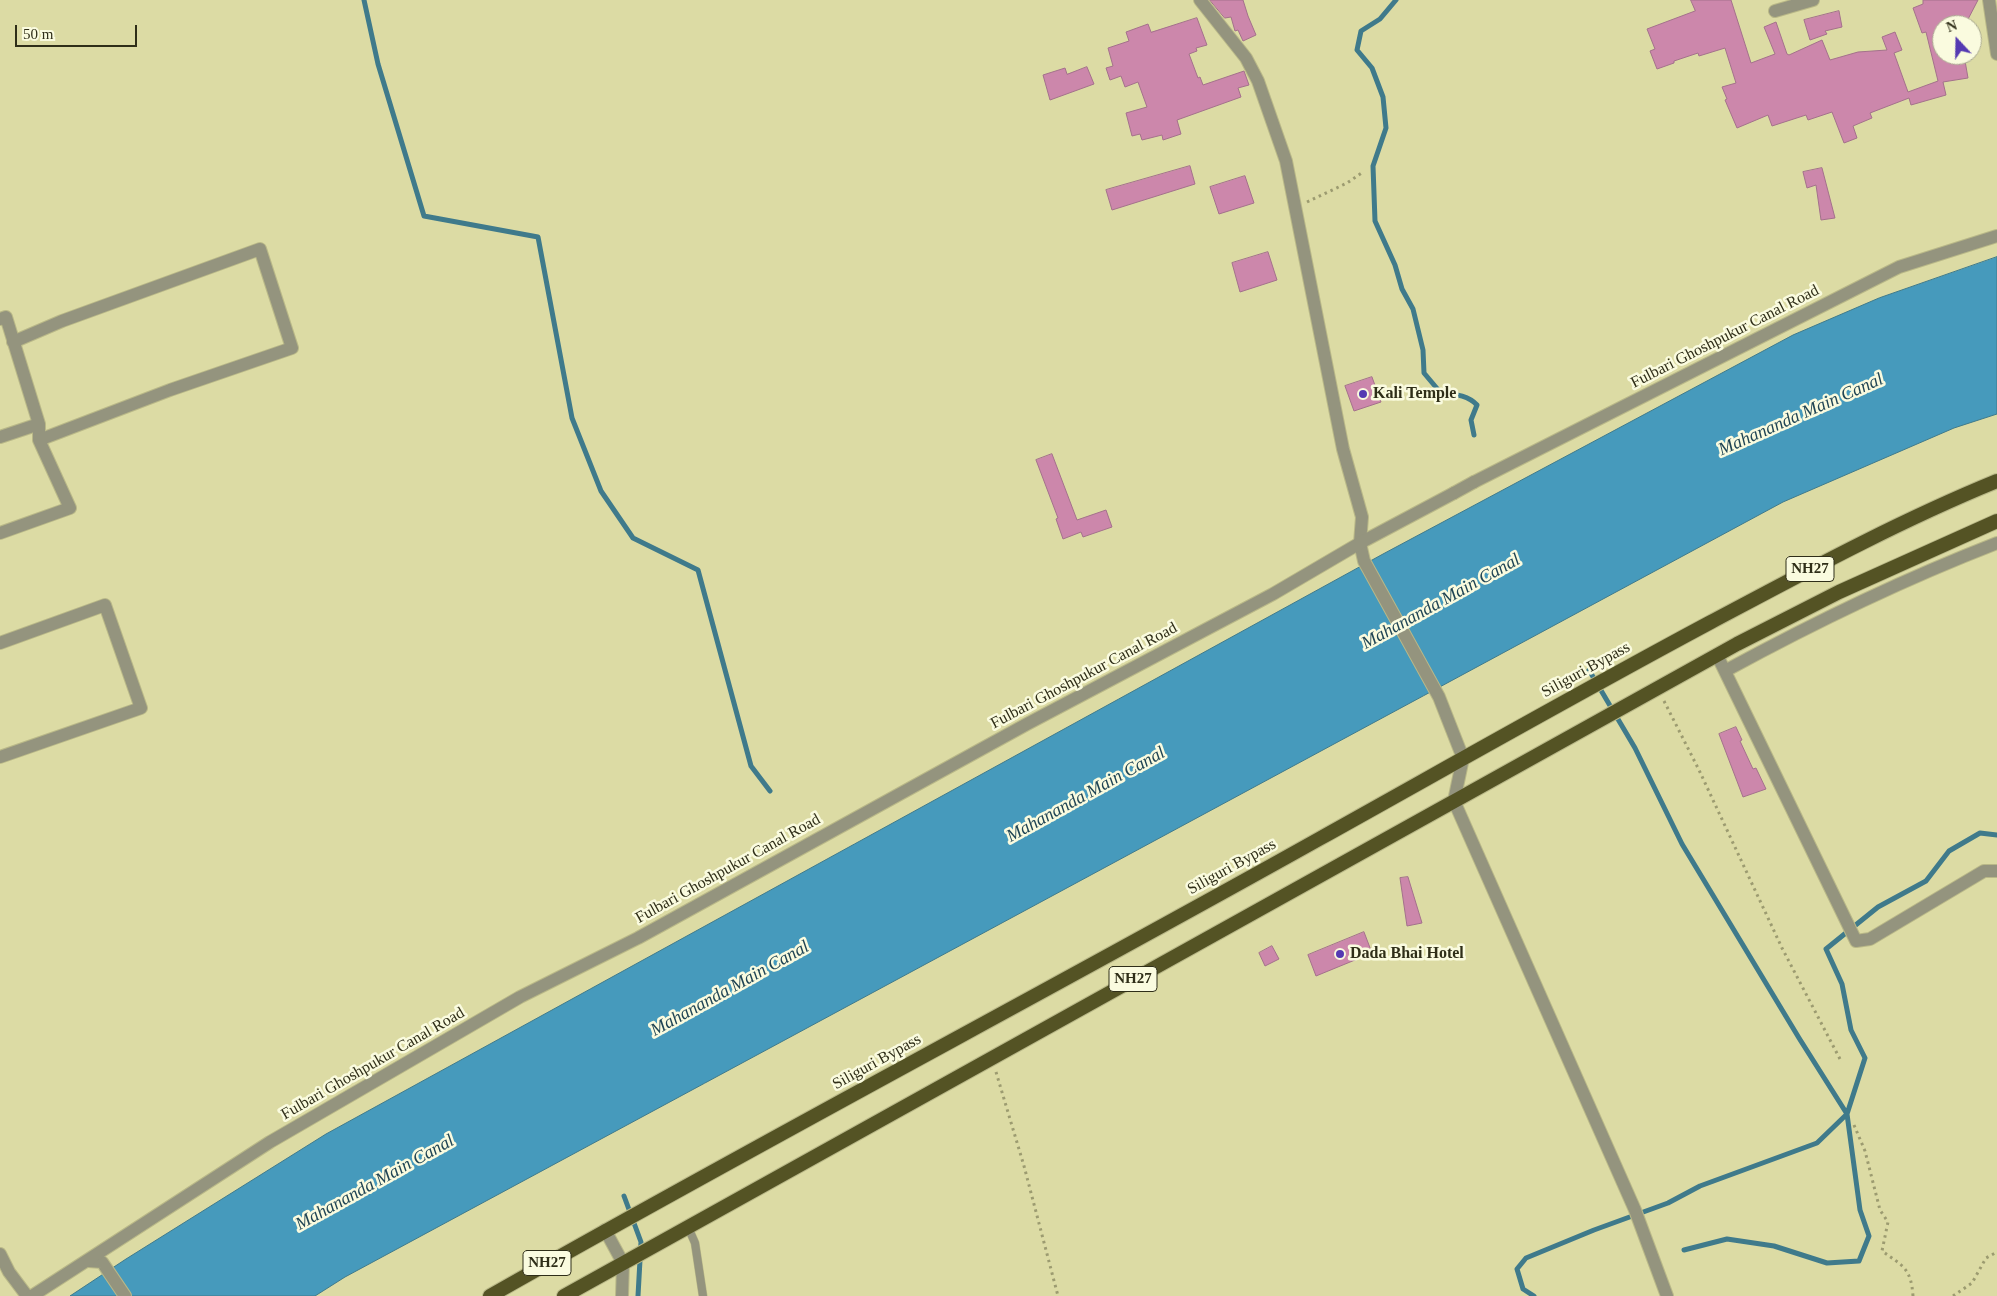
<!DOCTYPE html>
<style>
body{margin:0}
#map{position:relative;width:1997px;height:1296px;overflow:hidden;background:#dcdba4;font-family:"Times New Roman",serif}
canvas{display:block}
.north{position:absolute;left:1932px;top:15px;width:50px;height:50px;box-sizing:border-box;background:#fafbdf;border:1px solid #a9a98f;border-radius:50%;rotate:339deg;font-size:14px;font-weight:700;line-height:20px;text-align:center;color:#2f2e18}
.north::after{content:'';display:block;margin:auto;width:18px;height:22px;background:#553ab2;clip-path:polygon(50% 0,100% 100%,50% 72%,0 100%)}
.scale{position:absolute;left:15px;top:25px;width:122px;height:22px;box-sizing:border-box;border:2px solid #2f2e18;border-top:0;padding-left:6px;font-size:15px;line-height:18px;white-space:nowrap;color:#2f2e18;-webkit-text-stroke:4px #fafbdf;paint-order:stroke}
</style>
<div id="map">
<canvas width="1997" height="1296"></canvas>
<div class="north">N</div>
<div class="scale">50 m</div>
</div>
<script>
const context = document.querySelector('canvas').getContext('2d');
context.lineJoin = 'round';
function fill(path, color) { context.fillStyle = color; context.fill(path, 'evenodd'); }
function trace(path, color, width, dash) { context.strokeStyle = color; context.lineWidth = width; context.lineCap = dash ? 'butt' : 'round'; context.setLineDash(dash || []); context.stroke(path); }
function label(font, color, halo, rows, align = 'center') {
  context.font = font + ' "Times New Roman",serif'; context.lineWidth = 5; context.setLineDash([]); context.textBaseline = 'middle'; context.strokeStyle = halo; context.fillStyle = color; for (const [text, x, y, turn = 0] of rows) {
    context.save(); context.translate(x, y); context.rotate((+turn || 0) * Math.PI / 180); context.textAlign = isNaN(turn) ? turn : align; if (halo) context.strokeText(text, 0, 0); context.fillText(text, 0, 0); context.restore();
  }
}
const water = new Path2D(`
 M 1997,257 L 1997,414 L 1954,428 L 1783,502 L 345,1277 L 315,1296 L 70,1296 L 126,1259 L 326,1134 L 1383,554 L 1793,335 L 1879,298 Z`);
const stream = new Path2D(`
 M 364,0 L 378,64 L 424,216 L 538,237 L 572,418 L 601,491 L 633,538 L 698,570 L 751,766 L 770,791
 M 1396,0 L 1380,19 L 1361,31 L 1357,50 L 1372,68 L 1383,97 L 1386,128 L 1373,166 L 1375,221 L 1395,265 L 1402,289 L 1413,309 L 1423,350 L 1424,373 L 1440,392 C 1453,394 1468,395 1477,405 L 1471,420 L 1474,435
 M 1589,670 L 1635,748 L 1682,844 L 1799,1038 L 1847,1114 L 1860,1210 L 1869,1236 L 1859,1261 L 1827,1263 L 1774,1246 L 1727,1239 L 1684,1250
 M 624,1196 L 641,1242 L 638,1296
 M 1534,1296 L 1523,1289 L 1517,1269 L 1526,1258 L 1594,1230 L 1668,1203 L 1700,1186 L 1817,1143 L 1847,1114 L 1865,1058 L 1851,1030 L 1842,984 L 1826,949 L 1878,907 L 1926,881 L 1949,851 L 1980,833 L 1997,835`);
const building = new Path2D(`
 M 1210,0 L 1243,0 L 1248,16 L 1256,35 L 1243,41 L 1238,30 L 1235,31 L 1231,17 L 1225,18 Z
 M 1691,0 L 1731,0 L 1751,63 L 1775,54 L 1764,27 L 1776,22 L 1787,54 L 1789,55 L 1822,40 L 1830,60 L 1858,52 L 1887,50 L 1882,37 L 1895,32 L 1902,50 L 1894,53 L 1908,92 L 1938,81 L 1926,32 L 1922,33 L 1913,8 L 1923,4 L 1923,0 L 1978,0 L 1965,25 L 1942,25 L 1942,55 L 1964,55 L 1968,78 L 1943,82 L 1946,95 L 1911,105 L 1909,98 L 1870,113 L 1872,118 L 1853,126 L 1857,138 L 1844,143 L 1832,112 L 1808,120 L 1806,115 L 1772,126 L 1768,115 L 1737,128 L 1725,100 L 1727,99 L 1722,87 L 1736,83 L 1725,48 L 1699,56 L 1698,53 L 1674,61 L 1674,63 L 1657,69 L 1650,51 L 1655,49 L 1647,29 L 1695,11 Z
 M 1839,11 L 1842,27 L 1825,31 L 1827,34 L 1810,40 L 1804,20 Z
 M 1197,18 L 1207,45 L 1196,48 L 1197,51 L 1189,54 L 1198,78 L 1200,77 L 1203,85 L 1244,71 L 1249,85 L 1238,88 L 1241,97 L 1177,120 L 1181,134 L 1163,140 L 1162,135 L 1142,140 L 1140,134 L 1132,136 L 1126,113 L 1147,107 L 1138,82 L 1125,87 L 1121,76 L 1110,80 L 1106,68 L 1113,66 L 1108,48 L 1129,41 L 1126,32 L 1148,24 L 1151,32 Z
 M 1087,67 L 1094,84 L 1050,100 L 1043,75 L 1065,68 L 1067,74 Z
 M 1190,166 L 1195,184 L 1112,210 L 1106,190 Z
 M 1822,168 L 1835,218 L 1821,220 L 1816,185 L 1807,188 L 1803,172 Z
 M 1245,176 L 1254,203 L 1219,214 L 1210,187 Z
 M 1268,252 L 1277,280 L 1240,292 L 1232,263 Z
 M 1372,377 L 1381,402 L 1354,411 L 1345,386 Z
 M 1052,454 L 1077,520 L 1106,510 L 1112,527 L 1083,537 L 1081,532 L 1063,539 L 1056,519 L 1058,518 L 1036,460 Z
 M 1736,727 L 1742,740 L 1740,741 L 1753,769 L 1756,768 L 1766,789 L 1743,797 L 1719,734 Z
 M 1408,877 L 1422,923 L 1407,926 L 1400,878 Z
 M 1364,932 L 1372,953 L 1316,976 L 1308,955 Z
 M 1272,946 L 1279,959 L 1265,966 L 1259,953 Z`);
const path = new Path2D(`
 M 1307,202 L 1347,183 L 1363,172
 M 1664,701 L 1699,770 L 1782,948 L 1841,1061
 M 996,1072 L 1024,1166 L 1058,1296
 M 1854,1125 L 1865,1151 L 1880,1210 L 1888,1222 L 1882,1251 C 1903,1266 1911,1268 1913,1296
 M 1953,1296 L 1972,1283 L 1986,1258 L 1997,1252`);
const service = new Path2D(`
 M 688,1227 L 695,1243 L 703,1296`);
const minor = new Path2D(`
 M 1200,0 L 1246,58 L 1258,81 L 1286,161 L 1343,449 L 1362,517 L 1360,543 L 1364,561 L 1439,697 L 1463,758 L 1454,801 L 1635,1210 L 1667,1296
 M 1989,0 L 1997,54
 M 1775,11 L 1813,0
 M 0,319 L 6,317 L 39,424 L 39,440 L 70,508 L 0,533
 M 13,342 L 62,321 L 260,249 L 292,348 L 170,390 L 39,440
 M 0,437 L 39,424
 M 1454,493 L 1474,482
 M 0,643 L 105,605 L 141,708 L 0,757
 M 1717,655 L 1856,941 L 1870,939 L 1984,871 L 1997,871
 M 1725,671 C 1813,623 1904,579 1997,543
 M 605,1230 L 623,1263 L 622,1296
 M 0,1254 L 9,1272 L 27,1296
 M 88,1261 L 102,1262 L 125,1296`);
const tertiary = new Path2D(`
 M 1474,482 L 1899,267 L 1997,236
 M 32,1296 L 270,1142 L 520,997 L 638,938 L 1027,724 L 1273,594 L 1360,543 L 1454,493`);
const trunk = new Path2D(`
 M 490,1296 C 764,1140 1044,993 1319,839 C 1450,766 1580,692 1711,622 C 1805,572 1899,521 1997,481
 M 564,1296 L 1737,644 L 1839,592 L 1997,521`);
const markers = [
 [1363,394,5,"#553ab2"],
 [1340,954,5,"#553ab2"]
];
const shields = [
 [1810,569,48],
 [1133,979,48],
 [547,1263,48]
];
const shieldNames = [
 ["NH27",1810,569],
 ["NH27",1133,979],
 ["NH27",547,1263]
];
const streetNames = [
 ["Fulbari Ghoshpukur Canal Road",1725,337,-27],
 ["Siliguri Bypass",1586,670,-29],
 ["Fulbari Ghoshpukur Canal Road",1084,676,-28],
 ["Siliguri Bypass",1232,867,-29],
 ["Fulbari Ghoshpukur Canal Road",728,869,-29],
 ["Siliguri Bypass",877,1062,-29],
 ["Fulbari Ghoshpukur Canal Road",373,1064,-30]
];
const poiNames = [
 ["Kali Temple",1373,394],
 ["Dada Bhai Hotel",1350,954]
];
const waterNames = [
 ["Mahananda Main Canal",1801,415,-24],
 ["Mahananda Main Canal",1441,602,-29],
 ["Mahananda Main Canal",1086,795,-29],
 ["Mahananda Main Canal",730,989,-29],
 ["Mahananda Main Canal",375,1183,-29]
];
fill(water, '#469abc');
trace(water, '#3f7a8b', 1);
trace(stream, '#3f7a8b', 5);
fill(building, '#cc87ab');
trace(building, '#a3718b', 1);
trace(service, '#b9b888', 9);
trace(minor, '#b9b888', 14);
trace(tertiary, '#b9b888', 14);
trace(trunk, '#b9b888', 16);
trace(path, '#9c9b70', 3, [2.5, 4]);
trace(service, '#94947e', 8);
trace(minor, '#94947e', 12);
trace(tertiary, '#94947e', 12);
trace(trunk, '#545324', 14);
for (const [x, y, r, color] of markers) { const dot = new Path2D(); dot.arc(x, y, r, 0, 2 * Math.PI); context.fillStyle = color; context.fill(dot); trace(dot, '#fafbdf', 2); }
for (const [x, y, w] of shields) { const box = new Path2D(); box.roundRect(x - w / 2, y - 12.5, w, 25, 4); context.fillStyle = '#fafbdf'; context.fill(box); trace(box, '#2f2e18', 1); }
label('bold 15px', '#2f2e18', null, shieldNames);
label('16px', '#2f2e18', '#fafbdf', streetNames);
label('bold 16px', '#2f2e18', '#fafbdf', poiNames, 'left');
label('italic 18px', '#1f4454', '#fafbdf', waterNames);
</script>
